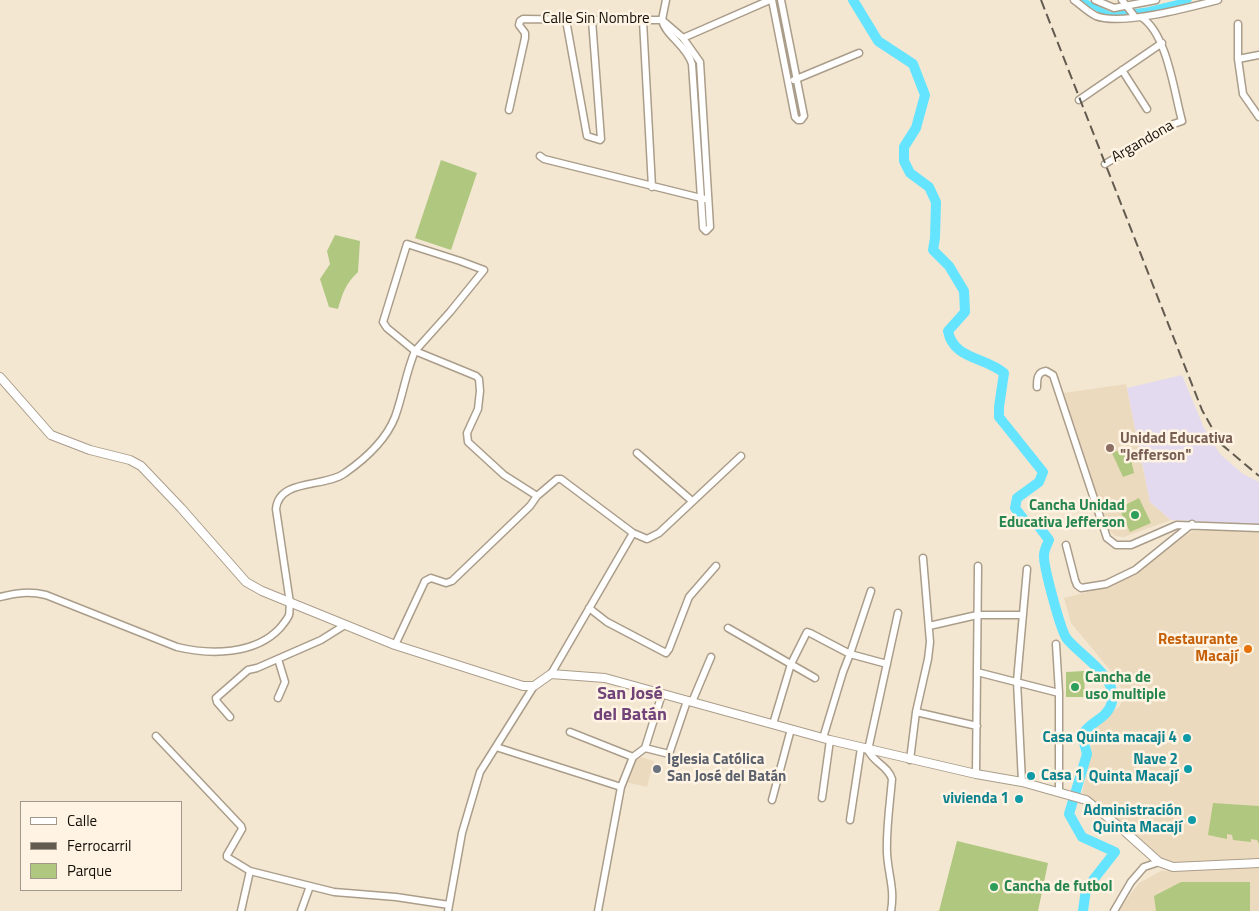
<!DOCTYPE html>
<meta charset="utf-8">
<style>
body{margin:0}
#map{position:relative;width:1259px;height:911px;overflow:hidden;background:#f4e7d2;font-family:"Titillium Web",sans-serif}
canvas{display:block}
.legend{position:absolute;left:20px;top:801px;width:162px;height:90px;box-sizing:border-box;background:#fff4e3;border:1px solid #a1988b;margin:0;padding:6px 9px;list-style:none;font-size:15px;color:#130f08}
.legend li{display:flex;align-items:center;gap:10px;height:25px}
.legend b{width:25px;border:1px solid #a1988b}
</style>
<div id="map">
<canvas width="1259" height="911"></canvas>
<ul class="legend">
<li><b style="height:6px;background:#fff"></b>Calle</li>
<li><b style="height:6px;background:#625b4f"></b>Ferrocarril</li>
<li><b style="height:14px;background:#afc77f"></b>Parque</li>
</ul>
</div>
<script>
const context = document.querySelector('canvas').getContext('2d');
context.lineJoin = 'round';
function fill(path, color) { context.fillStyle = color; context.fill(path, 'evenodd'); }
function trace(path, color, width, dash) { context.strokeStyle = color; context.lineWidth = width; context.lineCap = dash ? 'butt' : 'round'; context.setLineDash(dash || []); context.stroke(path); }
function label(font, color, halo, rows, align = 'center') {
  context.font = font + ' "Titillium Web",sans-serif'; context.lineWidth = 5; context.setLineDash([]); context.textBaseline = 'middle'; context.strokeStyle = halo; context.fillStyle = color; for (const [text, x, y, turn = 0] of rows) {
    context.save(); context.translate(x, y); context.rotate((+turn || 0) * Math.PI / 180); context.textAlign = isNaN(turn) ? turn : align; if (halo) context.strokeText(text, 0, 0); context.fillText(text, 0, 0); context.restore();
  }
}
const built = new Path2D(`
 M 1126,384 L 1150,502 L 1171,520 L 1124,537 L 1115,536 L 1109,530 L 1063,393 Z
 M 1213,530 L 1259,531 L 1259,860 L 1175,863 L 1162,858 L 1122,823 L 1082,793 L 1091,755 L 1091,727 L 1120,706 L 1123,698 L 1119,681 L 1071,623 L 1064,598 L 1107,587 L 1138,572 L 1183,537 L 1193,531 Z
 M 637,756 L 654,761 L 647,787 L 625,782 Z
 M 1259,867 L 1259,911 L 1119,911 L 1120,908 L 1139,883 L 1161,871 Z`);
const industrial = new Path2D(`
 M 1182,375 L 1204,428 L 1220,454 L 1243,474 L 1259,482 L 1259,524 L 1171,520 L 1150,502 L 1127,388 Z`);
const green = new Path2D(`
 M 441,160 L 477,173 L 451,250 L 415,238 Z
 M 335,235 L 360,241 L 358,272 C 346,283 342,294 338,309 L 329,307 L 320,279 L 330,264 L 327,251 Z
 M 1128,447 L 1134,473 L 1123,477 L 1112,453 Z
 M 1139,498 L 1151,523 L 1130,532 L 1119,508 Z
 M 1084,671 L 1085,697 L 1066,697 L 1066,672 Z
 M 1213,803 L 1259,806 L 1259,844 L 1257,840 L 1251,839 L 1251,842 L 1233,840 L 1232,835 L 1227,834 L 1227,839 L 1208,835 Z
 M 957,841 L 1048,863 L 1038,911 L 939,911 Z
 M 1181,882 L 1250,882 L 1250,911 L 1156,911 L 1154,896 Z`);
const canal = new Path2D(`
 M 1082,0 L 1104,12 L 1111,15 L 1148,10 L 1189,0`);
const river = new Path2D(`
 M 853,0 L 878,41 L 913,64 L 925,95 L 916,128 L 904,147 L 904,161 L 910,173 L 929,187 L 936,202 L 935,238 L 933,250 L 949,266 L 964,291 L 965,312 L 948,331 C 953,359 985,357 1004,373 L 999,407 L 999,417 L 1043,472 L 1039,482 L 1017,498 L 1015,508 L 1026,522 L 1037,524 L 1049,540 C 1047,545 1044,550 1044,555 C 1043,565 1061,632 1067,639 C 1081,656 1118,677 1112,702 C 1107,720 1091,720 1082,735 L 1087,754 L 1069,814 L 1082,837 L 1115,852 L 1086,889 L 1083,911`);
const minor = new Path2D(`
 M 772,0 L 795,117 L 798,120 L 801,120 L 804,116 L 781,0
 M 1074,0 C 1081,5 1088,12 1096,16 C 1121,26 1191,7 1218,0
 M 1095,0 L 1114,8 L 1156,0
 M 1122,0 L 1135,17
 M 566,20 L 587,136 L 600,140 L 601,139 L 592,20
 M 662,20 L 683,38 L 700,62 L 710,227 L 706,231 L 703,228 L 692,64 C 687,46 665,35 662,20 Z
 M 662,20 L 666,0
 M 643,21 L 652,187
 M 1238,24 L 1238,59 L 1243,94 L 1259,117
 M 683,38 L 770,0
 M 1238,59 L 1259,55
 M 1122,70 L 1147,109
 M 794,80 L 859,53
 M 1079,100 L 1162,43
 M 509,110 L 525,38 L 525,33 L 519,25 L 520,21 L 523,19 L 592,20 L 662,20
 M 540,156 L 544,159 L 705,199
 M 1105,164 L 1168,126 L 1182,121 C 1174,92 1167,33 1141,17
 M 1037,387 C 1037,379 1037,372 1046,371 L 1053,375 L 1107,538 L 1116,545 L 1131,545 L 1177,525 L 1259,528
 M 637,453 L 692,501
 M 537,496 L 557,479 L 561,479 L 633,533 L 647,539 L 659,533 L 741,456
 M 1066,545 L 1075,580 L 1077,585 L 1081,588 L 1106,584 L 1135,570 L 1192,524
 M 0,597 C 16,593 29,591 46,595 L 177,647 C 210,655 255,655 280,628 C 283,624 287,620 289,615 C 290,612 289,607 290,603 L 276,509 C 279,478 325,488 345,473 C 365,459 386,440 395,417 C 403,395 406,372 415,351 L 387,328 L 383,322 L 407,244 L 460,261 L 484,270 L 450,312 L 415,351 L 476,376 L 479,379 L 480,391 L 478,409 L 467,433 L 468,442 L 504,475 L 537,496 L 530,506 L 452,581 L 446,583 L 431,578 L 425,581 L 395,645
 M 589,608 L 607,622 L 666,653 L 669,649 L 689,597 L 716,566
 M 929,626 L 977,615 L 1023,615
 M 728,628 L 815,678
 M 1056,644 L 1059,693 L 1059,792
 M 278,659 L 285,682 L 278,698
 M 977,672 L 1059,693
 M 551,674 L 633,533
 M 692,702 L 711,657
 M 916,712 L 977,726
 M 230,717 L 217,702 L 216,698 L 248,670 L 257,668 L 321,640 L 345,625
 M 773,724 L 791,664 L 807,632 L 810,633 L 850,654 L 887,664
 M 570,732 L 633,757
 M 156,736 L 241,826 L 242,829 L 227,855 L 227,857 L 250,871 L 334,892 L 396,897 L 449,905
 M 823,738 L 843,672 L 850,654 L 871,591
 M 496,747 L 621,787
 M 645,748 L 669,754 L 687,701
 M 910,760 L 916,712 L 928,659 L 930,642 L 923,558
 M 976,774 L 978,566
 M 1022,782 L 1017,681 L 1027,569
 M 822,798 L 830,740
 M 772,800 L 791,729
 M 850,820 L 861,748
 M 241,911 L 250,871
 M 301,911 L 310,886
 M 448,911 L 462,833 L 480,772 L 534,686
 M 598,911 L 621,787 L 633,757 L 645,748 L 662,694
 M 891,911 C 895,889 888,874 887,853 C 886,829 890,803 892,779 C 888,766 873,762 868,750 L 898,613
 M 1114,911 L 1131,882 L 1144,867 L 1159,862`);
const tertiary = new Path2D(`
 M 0,377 L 51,435 L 90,450 L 130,460 L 141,466 L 181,508 L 246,582 L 262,591 L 395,645 L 523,686 L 534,686 L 551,674 L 605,678 L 830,740 L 976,774 L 1022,782 L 1086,800 L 1121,828 L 1159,862 L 1173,867 L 1259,863`);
const rail = new Path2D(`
 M 1041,0 L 1202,410 L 1221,444 L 1259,476`);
const markers = [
 [1110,448,5,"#8d6e63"],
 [1135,515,5,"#2e9e5b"],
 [1248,649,5,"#e8710a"],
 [1075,687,5,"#2e9e5b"],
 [1187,738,5,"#0f9aa8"],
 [657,769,5,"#6b7280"],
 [1188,769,5,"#0f9aa8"],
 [1031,776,5,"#0f9aa8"],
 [1019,799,5,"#0f9aa8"],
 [1192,820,5,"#0f9aa8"],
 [994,887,5,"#2e9e5b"]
];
const streetNames = [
 ["Calle Sin Nombre",596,19],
 ["Argandona",1143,142,-30]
];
const educationNames = [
 ["Unidad Educativa",1120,439],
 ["\"Jefferson\"",1120,456]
];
const leisureNames = [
 ["Cancha Unidad",1125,506,"right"],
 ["Educativa Jefferson",1125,523,"right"],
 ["Cancha de",1085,678],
 ["uso multiple",1085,695],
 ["Cancha de futbol",1004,887]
];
const foodNames = [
 ["Restaurante",1238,640],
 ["Macají",1238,657]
];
const cultureNames = [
 ["Casa Quinta macaji 4",1177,738],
 ["Nave 2",1178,760],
 ["Quinta Macají",1178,777],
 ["Casa 1",1041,776,"left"],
 ["vivienda 1",1009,799],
 ["Administración",1182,811],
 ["Quinta Macají",1182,828]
];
const worshipNames = [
 ["Iglesia Católica",667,760],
 ["San José del Batán",667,777]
];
const quarterNames = [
 ["San José",630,695],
 ["del Batán",630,716]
];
fill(built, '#ecdabf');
fill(industrial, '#e3daef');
fill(green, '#afc77f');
trace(canal, '#64e4fe', 5.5);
trace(river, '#64e4fe', 10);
trace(minor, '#aa9d8a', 9);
trace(tertiary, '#aa9d8a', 10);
trace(minor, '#fff', 6);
trace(tertiary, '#fff', 8);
trace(rail, '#625b4f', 2, [10, 5]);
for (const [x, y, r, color] of markers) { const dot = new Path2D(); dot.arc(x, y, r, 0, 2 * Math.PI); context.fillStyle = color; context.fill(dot); trace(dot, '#fff4e3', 2); }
label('15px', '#130f08', '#fff4e3', streetNames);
label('bold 15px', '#785e54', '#fff4e3', educationNames, 'left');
label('bold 15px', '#27864d', '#fff4e3', leisureNames, 'left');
label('bold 15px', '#c56008', '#fff4e3', foodNames, 'right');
label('bold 15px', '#0d838f', '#fff4e3', cultureNames, 'right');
label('bold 15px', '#5b616d', '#fff4e3', worshipNames, 'left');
label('bold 18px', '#714379', '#fff4e3', quarterNames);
</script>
